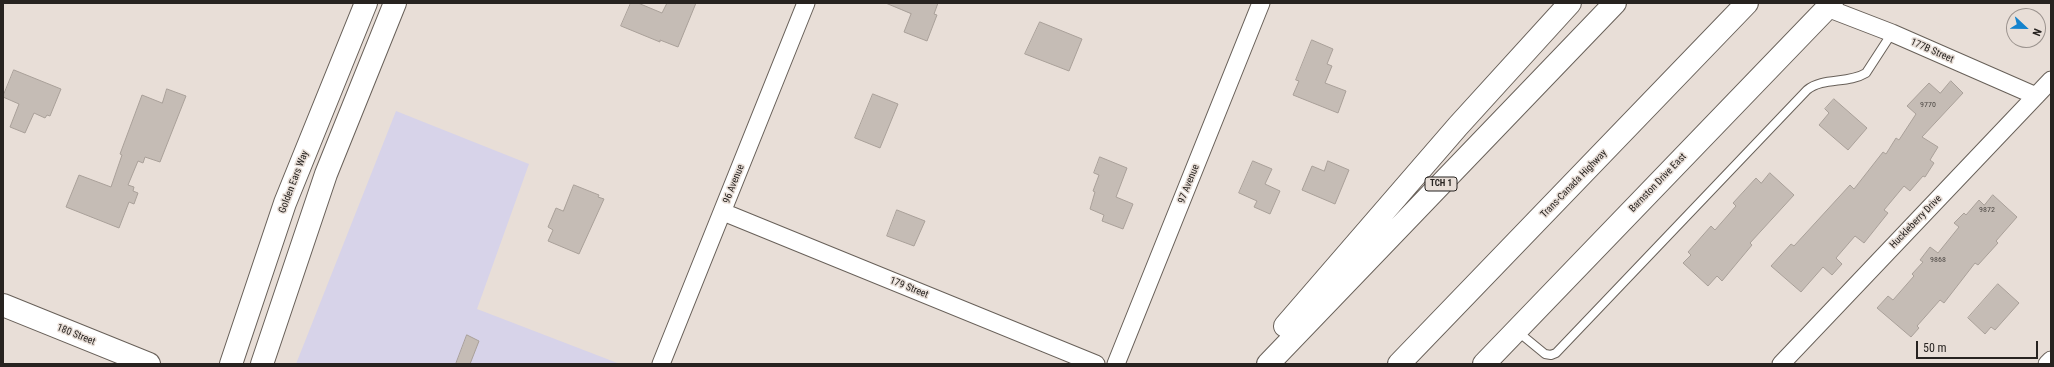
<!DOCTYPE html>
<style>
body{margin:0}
#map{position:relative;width:2054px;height:367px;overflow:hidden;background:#e8ded7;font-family:"Roboto Condensed",sans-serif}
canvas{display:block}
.frame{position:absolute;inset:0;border:4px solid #272320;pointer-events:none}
.north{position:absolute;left:2006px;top:8px;width:40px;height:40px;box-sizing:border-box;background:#e8ded7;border:1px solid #9b938e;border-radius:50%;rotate:112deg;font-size:11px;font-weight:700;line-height:16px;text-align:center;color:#272320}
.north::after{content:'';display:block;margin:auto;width:14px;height:18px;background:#1483cd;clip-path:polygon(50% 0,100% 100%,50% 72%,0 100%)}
.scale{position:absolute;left:1916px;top:341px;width:122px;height:18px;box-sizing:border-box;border:2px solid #272320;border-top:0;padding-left:5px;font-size:12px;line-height:14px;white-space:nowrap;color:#272320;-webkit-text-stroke:3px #e8ded7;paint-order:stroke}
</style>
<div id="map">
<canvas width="2054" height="367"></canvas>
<div class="frame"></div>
<div class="north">N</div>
<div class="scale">50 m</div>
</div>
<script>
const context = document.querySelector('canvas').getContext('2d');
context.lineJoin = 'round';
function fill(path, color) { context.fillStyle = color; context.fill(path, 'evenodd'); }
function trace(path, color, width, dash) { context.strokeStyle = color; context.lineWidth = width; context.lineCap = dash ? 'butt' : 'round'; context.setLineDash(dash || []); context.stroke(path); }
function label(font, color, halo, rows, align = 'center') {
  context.font = font + ' "Roboto Condensed",sans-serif'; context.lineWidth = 3; context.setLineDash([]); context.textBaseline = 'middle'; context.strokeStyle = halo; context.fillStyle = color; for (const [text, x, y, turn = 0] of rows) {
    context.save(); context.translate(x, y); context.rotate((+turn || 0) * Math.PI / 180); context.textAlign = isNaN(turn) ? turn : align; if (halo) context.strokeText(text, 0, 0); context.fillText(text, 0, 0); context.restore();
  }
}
const industrial = new Path2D(`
 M 396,111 L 529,164 L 477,309 L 620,364 L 296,364 Z`);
const building = new Path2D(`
 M 631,3 L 638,3 L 662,13 L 667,3 L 696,3 L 678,47 L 660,40 L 660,42 L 621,26 Z
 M 886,3 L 938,3 L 934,14 L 937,15 L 927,41 L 904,32 L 911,14 Z
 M 1040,22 L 1082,39 L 1069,71 L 1025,54 Z
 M 1312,40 L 1333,49 L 1327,64 L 1332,66 L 1325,83 L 1346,91 L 1338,113 L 1293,95 L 1299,81 L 1296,80 Z
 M 14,70 L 61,89 L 50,116 L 47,115 L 45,118 L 34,113 L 25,133 L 10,127 L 19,104 L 3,97 Z
 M 1951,81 L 1963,93 L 1922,137 L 1938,147 L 1930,160 L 1934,163 L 1925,177 L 1923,176 L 1910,191 L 1904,186 L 1884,210 L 1888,213 L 1864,243 L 1855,236 L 1836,258 L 1842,264 L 1832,275 L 1823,267 L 1801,292 L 1771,266 L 1791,244 L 1794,246 L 1850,185 L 1854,189 L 1883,152 L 1886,154 L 1896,138 L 1899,140 L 1916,114 L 1907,106 L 1929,83 L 1940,93 Z
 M 167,89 L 186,96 L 160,162 L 145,157 L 143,163 L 138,161 L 128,185 L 134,187 L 133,191 L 138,193 L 134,204 L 129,202 L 119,228 L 66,207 L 79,175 L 111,187 L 122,155 L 120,154 L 142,95 L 162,103 Z
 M 873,94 L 898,104 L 880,148 L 855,138 Z
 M 1834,99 L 1867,128 L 1848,150 L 1819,125 L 1829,113 L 1825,109 Z
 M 1100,157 L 1127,168 L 1116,197 L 1133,204 L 1123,229 L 1102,221 L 1104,215 L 1090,209 L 1095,192 L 1093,191 L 1099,175 L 1094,173 Z
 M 1253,161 L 1272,169 L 1265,184 L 1280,191 L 1270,214 L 1254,207 L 1257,201 L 1239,193 Z
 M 1328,161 L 1349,170 L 1335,204 L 1302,190 L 1312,166 L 1324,171 Z
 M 1770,173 L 1794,195 L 1750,243 L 1752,245 L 1722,281 L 1717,276 L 1708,286 L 1683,263 L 1691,255 L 1688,252 L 1711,226 L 1715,230 L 1736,206 L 1733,203 L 1756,178 L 1761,183 Z
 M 574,185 L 599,195 L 598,197 L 604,199 L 579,254 L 548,241 L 553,230 L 548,227 L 556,208 L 563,211 Z
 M 1993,195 L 2017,217 L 1996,241 L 1998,243 L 1978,265 L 1975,263 L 1944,303 L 1940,300 L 1917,326 L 1919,328 L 1911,337 L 1877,308 L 1888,296 L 1893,300 L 1914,276 L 1912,274 L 1923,262 L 1920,260 L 1930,247 L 1938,253 L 1959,227 L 1954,223 L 1964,213 L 1966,215 L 1979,200 L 1984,205 Z
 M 897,210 L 925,221 L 914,246 L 887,236 Z
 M 1998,284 L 2019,303 L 1995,330 L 1991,327 L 1985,334 L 1968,318 Z
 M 467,335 L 479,341 L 470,364 L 456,364 Z`);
const lane = new Path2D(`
 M 1517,331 L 1545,354 L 1551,355 L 1556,353 L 1807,90 C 1823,77 1848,84 1866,73 L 1892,33`);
const street = new Path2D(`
 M 1827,8 L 1892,33 L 2036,96
 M 723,212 L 1096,364
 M 661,364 L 806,3
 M 1116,364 L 1261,3
 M 1781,364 L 2051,80
 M 2047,364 L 2051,360`);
const secondary = new Path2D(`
 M 3,305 L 149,364
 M 1484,364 L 1832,3`);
const primary = new Path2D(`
 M 231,364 L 285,203 L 366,3
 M 262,364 L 326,174 L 395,3`);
const highway = new Path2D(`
 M 1285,326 L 1458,126 L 1570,3
 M 1268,364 L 1615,3
 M 1399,364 L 1747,3`);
const numberNames = [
 ["9770",1928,105],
 ["9872",1987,210],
 ["9868",1938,260]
];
const shields = [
 [1441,184,32]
];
const shieldNames = [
 ["TCH 1",1441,184]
];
const streetNames = [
 ["177B Street",1932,51,24],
 ["Golden Ears Way",294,182,-69],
 ["Barnston Drive East",1658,183,-46],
 ["96 Avenue",734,184,-68],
 ["97 Avenue",1189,184,-68],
 ["Trans-Canada Highway",1574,184,-46],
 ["Huckleberry Drive",1916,222,-46],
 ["179 Street",909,288,22],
 ["180 Street",76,335,22]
];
fill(industrial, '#d7d3e9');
fill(building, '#c5bcb5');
trace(building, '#a9a099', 1);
trace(lane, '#686059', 10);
trace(street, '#686059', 19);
trace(secondary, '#686059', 24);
trace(primary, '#686059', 24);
trace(highway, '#686059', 24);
trace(lane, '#fff', 8);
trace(street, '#fff', 17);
trace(secondary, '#fff', 22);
trace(primary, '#fff', 22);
trace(highway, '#fff', 22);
label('8px', '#4e4945', null, numberNames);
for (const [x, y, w] of shields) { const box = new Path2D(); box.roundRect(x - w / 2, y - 7, w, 14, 3); context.fillStyle = '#e8ded7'; context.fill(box); trace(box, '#272320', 1); }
label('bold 9px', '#272320', null, shieldNames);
label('10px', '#272320', '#e8ded7', streetNames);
</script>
